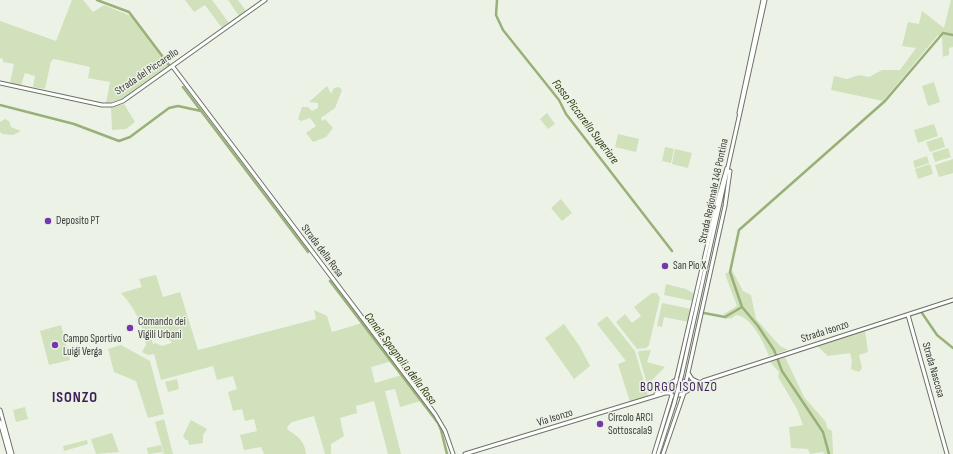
<!DOCTYPE html>
<style>
body{margin:0}
canvas{display:block;background:#ecf2e6}
</style>
<canvas width="953" height="454"></canvas>
<script>
const context = document.querySelector('canvas').getContext('2d');
context.lineJoin = 'round';
function fill(path, color) { context.fillStyle = color; context.fill(path, 'evenodd'); }
function trace(path, color, width, dash) { context.strokeStyle = color; context.lineWidth = width; context.lineCap = dash ? 'butt' : 'round'; context.setLineDash(dash || []); context.stroke(path); }
function label(font, color, halo, rows, align = 'center') {
  context.font = font + ' "Sofia Sans Condensed",sans-serif'; context.lineWidth = 3; context.setLineDash([]); context.textBaseline = 'middle'; context.strokeStyle = halo; context.fillStyle = color; for (const [text, x, y, turn = 0] of rows) {
    context.save(); context.translate(x, y); context.rotate((+turn || 0) * Math.PI / 180); context.textAlign = isNaN(turn) ? turn : align; if (halo) context.strokeText(text, 0, 0); context.fillText(text, 0, 0); context.restore();
  }
}
const green = new Path2D(`
 M 72,0 L 83,0 L 93,12 L 104,5 L 131,16 L 169,66 C 152,78 127,102 106,103 L 110,82 L 88,78 L 90,67 L 54,59 L 51,61 L 45,89 L 33,87 L 35,76 L 25,73 L 21,85 L 10,83 L 14,64 L 3,62 L 3,59 L 0,58 L 0,21 L 56,41 Z
 M 185,0 L 212,0 L 229,23 L 222,28 L 205,5 L 194,12 Z
 M 228,0 L 238,0 L 246,11 L 239,16 Z
 M 951,0 L 953,0 L 953,47 L 949,48 L 949,55 L 943,57 L 942,37 L 938,35 L 883,101 L 831,90 L 834,76 L 847,79 L 859,75 L 869,77 L 882,70 L 900,70 L 916,48 L 902,46 L 908,22 L 919,24 L 922,11 L 944,28 Z
 M 934,82 L 940,102 L 928,106 L 922,86 Z
 M 327,86 L 331,94 L 334,88 L 339,87 L 342,90 L 335,108 L 321,118 L 322,121 L 325,119 L 333,128 L 326,137 L 313,142 L 306,133 L 316,126 L 310,118 L 301,121 L 298,119 L 302,107 L 308,107 L 312,111 L 318,108 L 318,103 L 309,102 Z
 M 124,104 L 135,122 L 126,129 L 112,130 L 111,107 Z
 M 547,113 L 555,124 L 548,129 L 540,119 Z
 M 5,119 L 9,121 L 11,127 L 21,131 L 13,135 L 2,134 L 0,132 L 0,122 Z
 M 934,124 L 938,136 L 918,143 L 914,130 Z
 M 618,134 L 639,139 L 636,152 L 615,147 Z
 M 942,137 L 945,147 L 930,152 L 926,142 Z
 M 665,147 L 674,149 L 671,163 L 662,161 Z
 M 948,148 L 951,157 L 935,162 L 932,153 Z
 M 675,149 L 692,153 L 688,168 L 672,164 Z
 M 927,156 L 929,163 L 915,168 L 913,161 Z
 M 953,159 L 953,173 L 939,177 L 935,165 Z
 M 930,164 L 933,174 L 918,179 L 915,169 Z
 M 561,199 L 572,213 L 562,221 L 551,208 Z
 M 732,270 L 743,291 L 751,295 L 756,319 L 780,346 L 788,350 L 769,356 C 764,343 751,316 736,315 L 732,318 L 725,319 L 724,314 L 737,306 L 725,274 Z
 M 156,275 L 163,297 L 180,292 L 198,350 L 316,319 L 314,310 L 327,316 L 332,332 L 362,323 L 392,361 L 371,367 L 375,383 L 402,375 L 421,401 L 400,407 L 395,389 L 385,391 L 401,454 L 388,454 L 374,401 L 356,406 L 357,413 L 340,418 L 344,436 L 331,444 L 331,454 L 325,454 L 314,416 L 292,422 L 287,427 L 288,430 C 298,436 305,442 306,454 L 264,454 L 261,447 L 244,450 L 240,435 L 257,431 L 254,419 L 245,421 L 242,409 L 233,411 L 228,392 L 237,389 L 233,376 L 217,380 L 213,366 L 161,380 L 154,354 L 148,355 L 142,352 L 146,345 C 142,324 136,309 121,293 L 142,287 L 139,279 ZM 155,331 L 172,342 L 171,343 L 162,346 L 156,343 L 153,344 L 151,338 Z
 M 666,284 L 686,289 L 695,294 L 693,301 L 664,295 Z
 M 652,293 L 657,293 L 660,298 L 649,345 L 646,348 L 637,349 L 616,322 L 625,314 L 632,323 L 641,316 L 634,307 Z
 M 662,303 L 691,309 L 689,322 L 664,317 L 662,327 L 657,326 Z
 M 607,316 L 635,351 L 648,396 L 630,402 L 618,364 L 626,361 L 597,324 Z
 M 564,324 L 580,347 L 590,366 L 574,379 L 545,338 Z
 M 61,325 L 70,360 L 49,365 L 40,331 Z
 M 865,331 L 868,352 L 859,355 L 862,368 L 859,372 L 851,369 L 852,361 L 850,353 L 828,356 L 817,346 Z
 M 121,345 L 150,361 L 164,414 L 148,418 L 136,381 L 114,372 L 108,349 Z
 M 651,350 L 647,362 L 665,367 L 653,379 L 648,387 L 638,353 L 639,351 Z
 M 785,357 L 804,397 L 826,422 L 827,428 L 832,431 L 833,454 L 824,454 L 823,452 L 810,454 L 808,449 L 791,448 L 789,427 L 803,425 L 797,409 L 778,377 L 779,372 L 770,362 Z
 M 177,379 L 179,389 L 168,392 L 165,382 Z
 M 25,407 L 28,419 L 16,422 L 13,410 Z
 M 164,419 L 173,454 L 161,454 L 164,453 L 155,422 Z
 M 191,420 L 207,429 L 203,435 L 203,443 L 189,445 L 188,440 L 186,440 L 183,436 Z
 M 112,433 L 119,452 L 96,454 L 91,439 Z
 M 87,440 L 88,444 L 64,451 L 63,446 Z
 M 161,445 L 163,452 L 148,454 L 147,448 Z`);
const canal = new Path2D(`
 M 97,0 L 129,12 L 169,65
 M 497,0 L 496,15 L 503,30 L 559,100 L 566,114 L 672,251
 M 183,87 L 308,252
 M 0,105 L 74,124 L 119,141 L 130,137 L 169,108 L 178,106 L 201,111
 M 330,281 L 438,423 L 441,430 L 447,454
 M 704,313 L 725,317 L 742,307
 M 922,313 L 937,335 L 953,348
 M 829,454 L 823,432 L 782,371 L 774,350 L 758,326 L 742,307 L 730,272 L 739,230 L 885,101 L 943,33 L 953,35`);
const secondary = new Path2D(`
 M 173,67 L 435,414 L 445,431 L 453,454
 M 0,83 L 102,105 L 112,105 L 123,101 L 265,0
 M 908,315 L 947,454
 M 684,393 L 703,381 L 953,300
 M 656,394 L 674,381
 M 671,394 L 672,386 L 679,380 L 689,383 L 697,382
 M 0,410 L 12,454
 M 0,422 L 9,454
 M 465,454 L 665,393 L 670,393 L 674,397 L 682,394
 M 654,454 L 672,395
 M 663,454 L 686,387 L 686,382`);
const primary = new Path2D(`
 M 739,113 L 763,0
 M 688,373 L 692,379 L 698,382
 M 682,374 L 765,0
 M 676,381 L 718,199 L 727,168
 M 686,382 L 725,206 L 730,171
 M 658,454 L 674,404`);
const primaryBridge = new Path2D(`
 M 674,404 L 682,374`);
const markers = [
 [48,221,4,"#7836ab"],
 [665,266,4,"#7836ab"],
 [130,328,4,"#7836ab"],
 [55,345,4,"#7836ab"],
 [600,424,4,"#7836ab"]
];
const streetNames = [
 ["Strada del Piccarello",147,72,-34],
 ["Strada Regionale 148 Pontina",714,191,-78],
 ["Strada della Rosa",322,251,53],
 ["Strada Isonzo",825,332,-18],
 ["Strada Nascosa",933,370,74],
 ["Via Isonzo",555,418,-17]
];
const poiNames = [
 ["Deposito PT",56,221],
 ["San Pio X",673,266],
 ["Comando dei",138,322],
 ["Vigili Urbani",138,335],
 ["Campo Sportivo",63,339],
 ["Luigi Verga",63,352],
 ["Circolo ARCI",608,418],
 ["Sottoscala9",608,431]
];
const waterNames = [
 ["Fosso Piccarello Superiore",585,122,53],
 ["Canale Spagnoli o della Rosa",400,359,53]
];
const quarterNames = [
 ["BORGO ISONZO",679,388]
];
const districtNames = [
 ["ISONZO",75,398]
];
fill(green, '#d0e1bb');
trace(canal, '#99b178', 2.5);
trace(secondary, '#6d7268', 5);
trace(primary, '#6d7268', 5);
trace(secondary, '#fff', 3);
trace(primary, '#fff', 3);
trace(primaryBridge, '#6d7268', 5, []);
trace(primaryBridge, '#fff', 3);
for (const [x, y, r, color] of markers) { const dot = new Path2D(); dot.arc(x, y, r, 0, 2 * Math.PI); context.fillStyle = color; context.fill(dot); trace(dot, '#ecf2e6', 1.5); }
label('11px', '#3b3d39', '#ecf2e6', streetNames);
label('11px', '#3b3d39', '#ecf2e6', poiNames, 'left');
label('italic 12px', '#2a390f', '#ecf2e6', waterNames);
context.letterSpacing = '1px';
label('13px', '#3d1e56', '#ecf2e6', quarterNames);
context.letterSpacing = '0px';
context.letterSpacing = '1px';
label('bold 15px', '#3d1e56', '#ecf2e6', districtNames);
context.letterSpacing = '0px';
</script>
